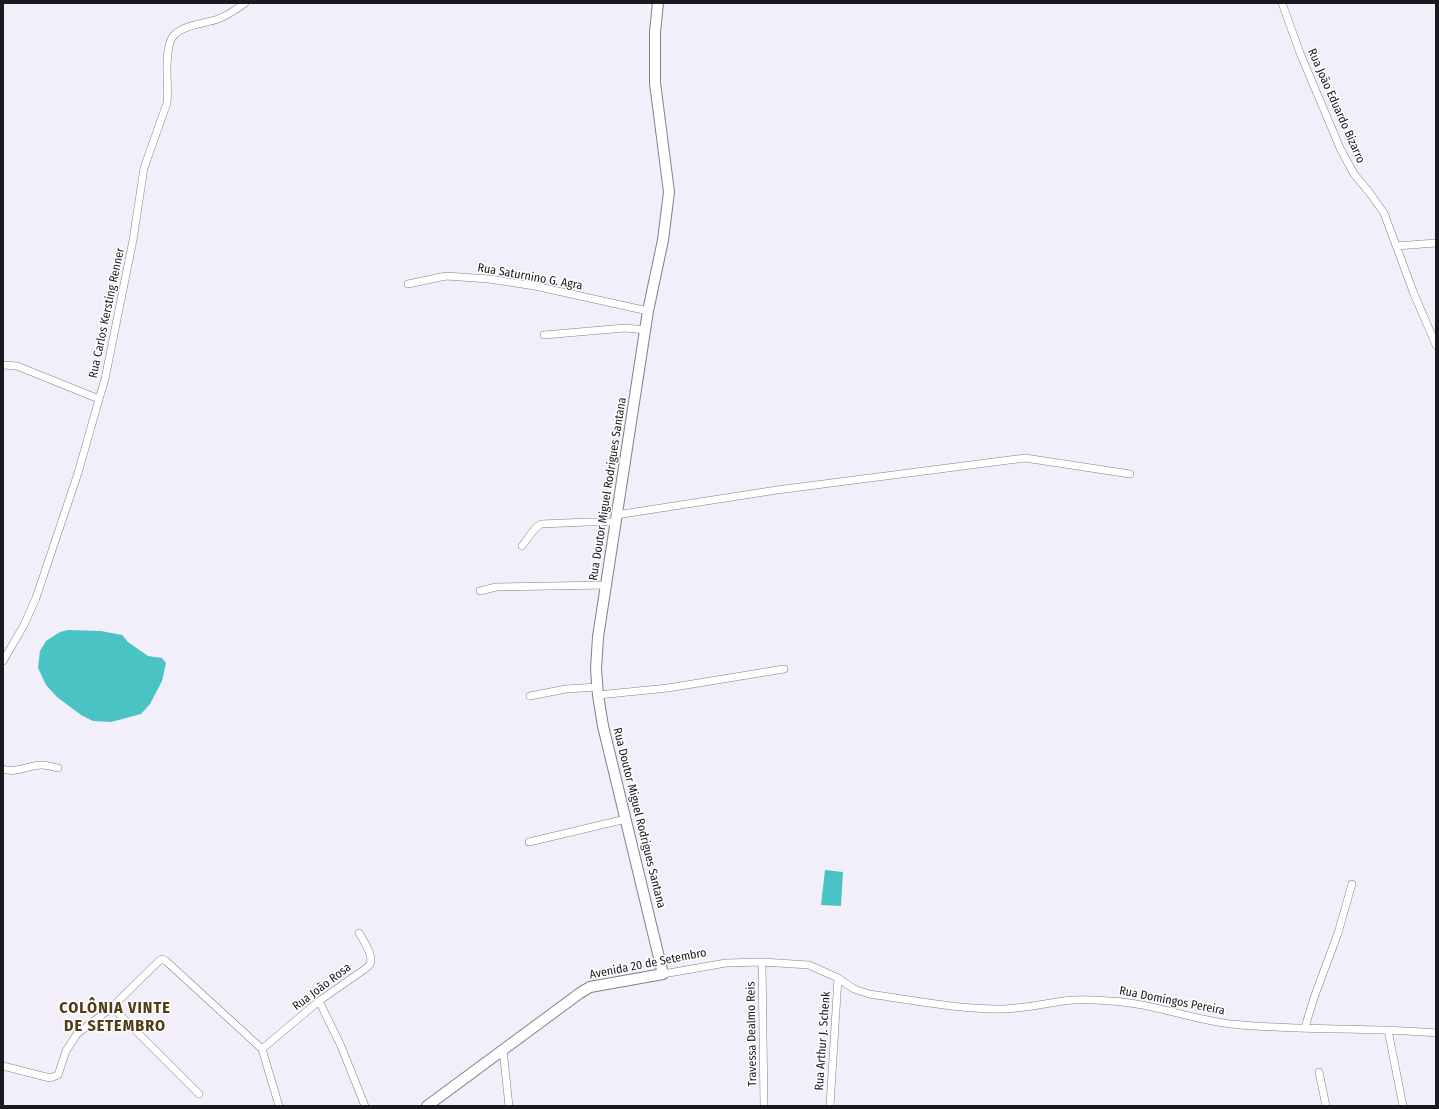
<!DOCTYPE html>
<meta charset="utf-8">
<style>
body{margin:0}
#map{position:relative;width:1439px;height:1109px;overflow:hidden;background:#f2effb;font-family:"Fira Sans Condensed",sans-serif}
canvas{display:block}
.frame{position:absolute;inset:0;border:4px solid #1b191e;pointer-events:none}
</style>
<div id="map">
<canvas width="1439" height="1109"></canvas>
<div class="frame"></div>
</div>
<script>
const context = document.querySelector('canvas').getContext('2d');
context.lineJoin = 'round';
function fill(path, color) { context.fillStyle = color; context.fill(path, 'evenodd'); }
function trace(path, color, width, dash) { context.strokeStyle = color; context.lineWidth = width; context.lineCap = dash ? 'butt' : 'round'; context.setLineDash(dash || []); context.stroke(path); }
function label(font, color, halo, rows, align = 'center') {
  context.font = font + ' "Fira Sans Condensed",sans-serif'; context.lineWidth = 3; context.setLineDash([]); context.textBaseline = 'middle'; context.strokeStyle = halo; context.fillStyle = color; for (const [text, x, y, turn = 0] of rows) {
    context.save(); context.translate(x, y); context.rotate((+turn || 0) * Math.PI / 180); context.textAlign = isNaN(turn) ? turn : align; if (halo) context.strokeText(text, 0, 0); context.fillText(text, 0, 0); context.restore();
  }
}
const water = new Path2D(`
 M 68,630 L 101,631 L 122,635 L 128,642 L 148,656 L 162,658 L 166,663 L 162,681 L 150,704 L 141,714 L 111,722 L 93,721 L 81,715 L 57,697 L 46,685 L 38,668 L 40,651 L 46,641 L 60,632 Z
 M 825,870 L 843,872 L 841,906 L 821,905 Z`);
const street = new Path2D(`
 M 1282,3 L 1300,53 L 1340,148 L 1354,174 L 1369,192 L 1384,213 L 1414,294 L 1436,345
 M 1396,246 L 1436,243
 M 408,284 L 446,276 L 489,279 L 535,286 L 648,311
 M 544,335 L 625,328 L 646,330
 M 3,365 L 17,366 L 99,399
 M 616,515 L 777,490 L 1025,458 L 1130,474
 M 522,546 C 528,539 533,528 541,524 L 588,522 L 615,522
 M 480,591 L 496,587 L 607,585
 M 3,661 L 24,625 L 36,598 L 78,473 L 99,399 L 105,379 L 133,240 L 144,168 L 167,103 C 169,83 164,61 170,42 C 175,25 205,24 218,19 C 228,15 237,9 245,3
 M 598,695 L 668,688 L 784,669
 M 530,696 L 566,689 L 597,687
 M 3,769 C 15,774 28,765 42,765 C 47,765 53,767 58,768
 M 529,842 L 626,819
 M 762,962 L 764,1106
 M 663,974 L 726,963 L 762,962 L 809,965 L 838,978 L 854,989 L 869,994 C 913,1000 960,1010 1004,1009 C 1028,1008 1050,1002 1073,1000 C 1085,999 1098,1000 1110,1001 C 1151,1003 1190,1019 1231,1024 C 1299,1031 1368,1027 1436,1033
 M 319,1001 L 341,1046 L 365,1106
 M 112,1007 L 199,1094
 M 1305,1027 L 1315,995 L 1338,933 L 1352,884
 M 1388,1030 L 1403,1106
 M 262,1049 L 319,1001 L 365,969 C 367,967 369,966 370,964 C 374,955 363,940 359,933
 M 503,1050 L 509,1106
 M 3,1066 L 50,1078 L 58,1075 L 66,1051 L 77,1034 L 112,1007 L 159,961 L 162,959 L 166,961 L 262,1049 L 279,1106
 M 1319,1072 L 1326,1106
 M 830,1106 L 838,978`);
const secondary = new Path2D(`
 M 427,1106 L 580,993 L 590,987 L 663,974 L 603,726 L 598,695 L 596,669 L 598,637 L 648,311 L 663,240 L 669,192 L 655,83 L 655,32 L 658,3`);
const streetNames = [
 ["Rua João Eduardo Bizarro",1336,106,66],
 ["Rua Saturnino G. Agra",530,277,10],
 ["Rua Carlos Kersting Renner",107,313,-78],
 ["Rua Doutor Miguel Rodrigues Santana",608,489,-81],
 ["Rua Doutor Miguel Rodrigues Santana",639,818,76],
 ["Avenida 20 de Setembro",648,964,-11],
 ["Rua João Rosa",322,987,-37],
 ["Rua Domingos Pereira",1172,1001,11],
 ["Travessa Dealmo Reis",752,1034,-91],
 ["Rua Arthur J. Schenk",823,1041,-86]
];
const districtNames = [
 ["COLÔNIA VINTE",115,1009],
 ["DE SETEMBRO",115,1027]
];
fill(water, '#4ac3c4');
trace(street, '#827f8a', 8);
trace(secondary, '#827f8a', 12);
trace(street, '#fff', 7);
trace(secondary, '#fff', 10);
label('12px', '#1b191e', '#fff', streetNames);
context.letterSpacing = '1px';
label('bold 16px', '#503b16', '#fff', districtNames);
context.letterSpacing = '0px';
</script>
